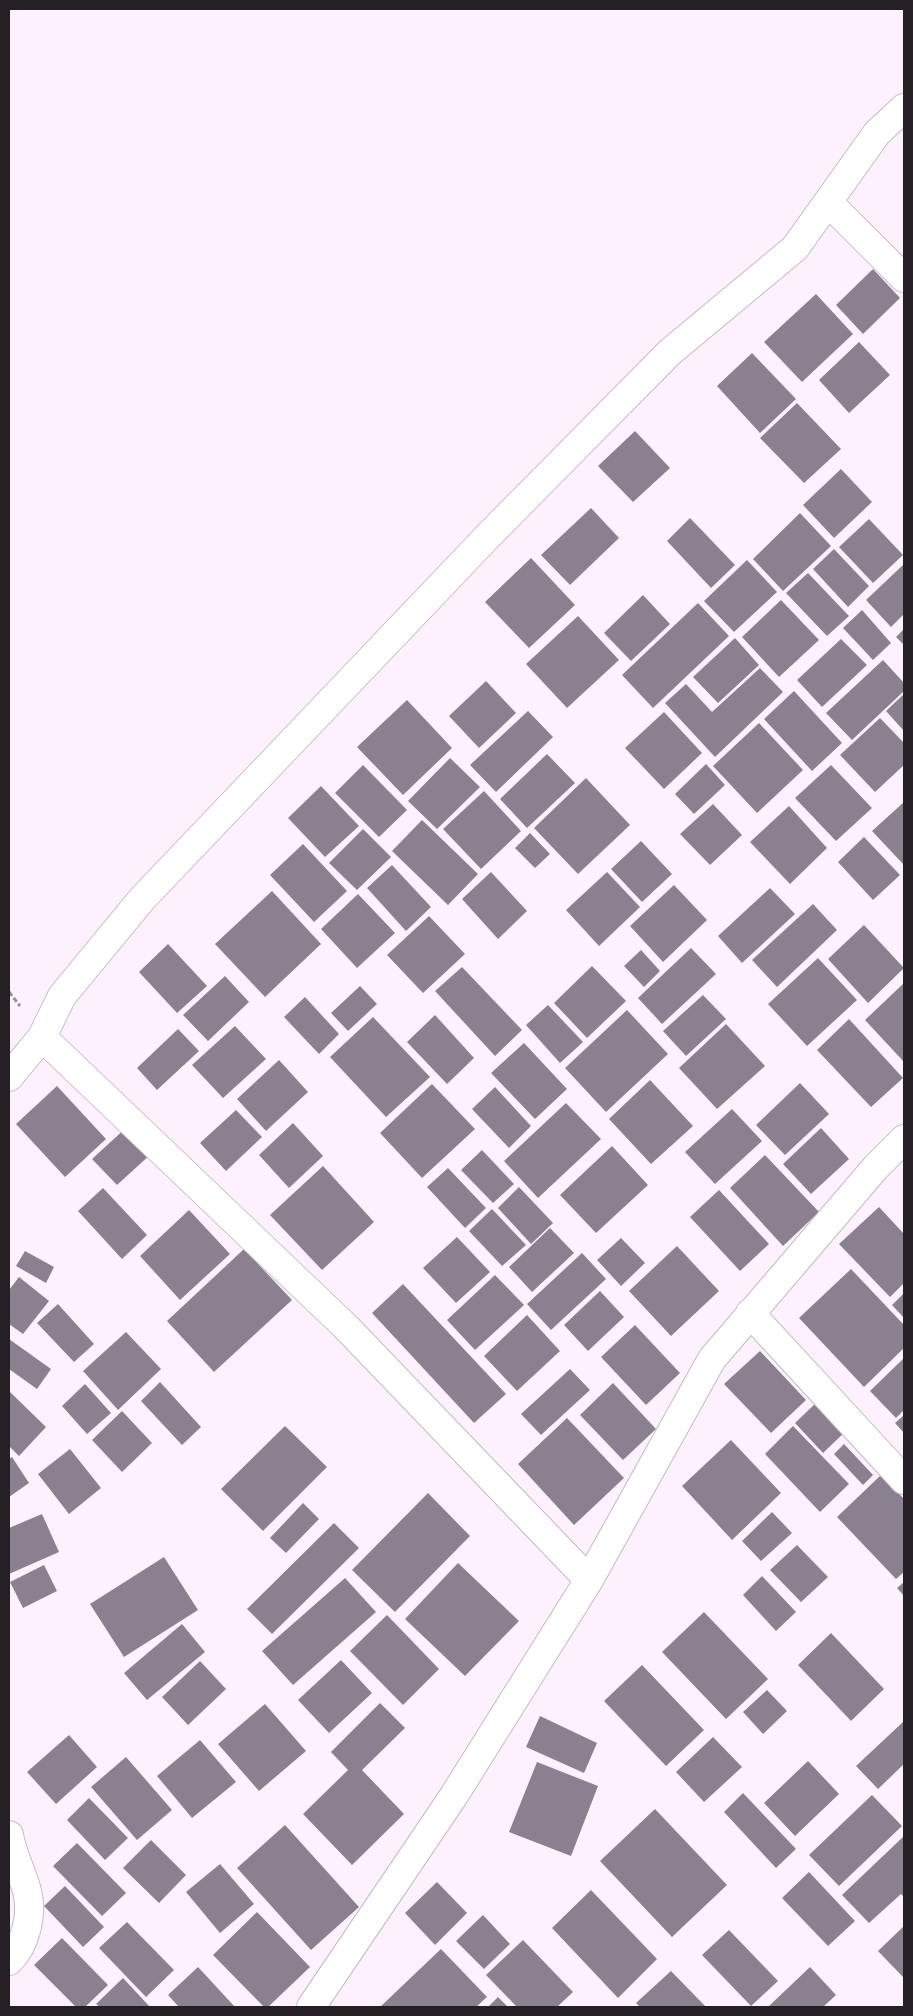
<!DOCTYPE html>
<style>
body{margin:0}
#map{position:relative;width:913px;height:2016px;overflow:hidden;background:#fdf1fd;font-family:"Work Sans",sans-serif}
canvas{display:block}
.frame{position:absolute;inset:0;border:10px solid #251f25;pointer-events:none}
</style>
<div id="map">
<canvas width="913" height="2016"></canvas>
<div class="frame"></div>
</div>
<script>
const context = document.querySelector('canvas').getContext('2d');
context.lineJoin = 'round';
function fill(path, color) { context.fillStyle = color; context.fill(path, 'evenodd'); }
function trace(path, color, width, dash) { context.strokeStyle = color; context.lineWidth = width; context.lineCap = dash ? 'butt' : 'round'; context.setLineDash(dash || []); context.stroke(path); }
const building = new Path2D(`
 M 873,269 L 900,298 L 863,334 L 836,305 Z
 M 816,294 L 853,334 L 802,382 L 764,342 Z
 M 859,342 L 890,375 L 849,413 L 819,380 Z
 M 752,353 L 796,399 L 760,433 L 717,386 Z
 M 797,403 L 841,449 L 804,483 L 760,438 Z
 M 635,431 L 670,468 L 633,502 L 598,466 Z
 M 841,469 L 872,502 L 834,538 L 803,505 Z
 M 591,508 L 619,538 L 570,585 L 541,555 Z
 M 800,513 L 831,546 L 783,591 L 753,559 Z
 M 690,518 L 735,565 L 711,588 L 667,541 Z
 M 869,519 L 903,555 L 873,583 L 839,547 Z
 M 834,549 L 869,586 L 848,607 L 813,569 Z
 M 531,558 L 575,605 L 529,648 L 485,602 Z
 M 747,560 L 777,592 L 734,632 L 704,601 Z
 M 904,564 L 904,614 L 891,627 L 866,600 Z
 M 808,573 L 849,616 L 827,636 L 786,593 Z
 M 643,595 L 670,624 L 631,661 L 604,633 Z
 M 781,600 L 819,640 L 779,677 L 742,637 Z
 M 698,603 L 729,636 L 653,708 L 622,675 Z
 M 862,610 L 891,643 L 873,660 L 843,628 Z
 M 578,616 L 619,660 L 567,708 L 526,664 Z
 M 904,629 L 904,645 L 896,637 Z
 M 735,638 L 759,665 L 718,703 L 693,677 Z
 M 841,639 L 867,665 L 822,707 L 797,680 Z
 M 883,660 L 904,683 L 904,691 L 852,740 L 826,713 Z
 M 760,668 L 783,692 L 715,757 L 665,703 L 686,684 L 712,712 Z
 M 486,681 L 516,713 L 479,748 L 449,716 Z
 M 794,691 L 842,743 L 812,771 L 764,719 Z
 M 904,694 L 904,731 L 886,711 Z
 M 407,700 L 452,748 L 403,795 L 357,747 Z
 M 528,711 L 553,737 L 496,792 L 470,765 Z
 M 664,712 L 702,753 L 664,789 L 625,748 Z
 M 880,718 L 904,743 L 904,765 L 875,792 L 840,755 Z
 M 759,723 L 803,770 L 757,813 L 713,766 Z
 M 547,754 L 575,783 L 527,828 L 500,799 Z
 M 450,758 L 480,787 L 437,829 L 408,801 Z
 M 706,764 L 725,785 L 694,814 L 675,794 Z
 M 363,765 L 407,810 L 379,837 L 335,793 Z
 M 831,765 L 872,808 L 836,841 L 795,798 Z
 M 586,778 L 630,825 L 578,874 L 534,828 Z
 M 321,786 L 359,826 L 325,857 L 288,818 Z
 M 484,791 L 521,831 L 481,869 L 443,829 Z
 M 904,802 L 904,865 L 872,831 Z
 M 713,804 L 742,835 L 710,865 L 680,834 Z
 M 789,806 L 827,848 L 790,884 L 750,842 Z
 M 422,820 L 478,874 L 448,905 L 392,851 Z
 M 363,829 L 391,857 L 357,890 L 329,863 Z
 M 530,833 L 550,854 L 535,868 L 515,848 Z
 M 864,837 L 900,875 L 873,900 L 838,862 Z
 M 641,841 L 672,874 L 642,902 L 611,869 Z
 M 303,844 L 347,891 L 314,922 L 270,875 Z
 M 392,865 L 431,907 L 406,931 L 367,888 Z
 M 491,872 L 527,911 L 498,939 L 462,899 Z
 M 607,872 L 640,907 L 599,946 L 566,910 Z
 M 674,885 L 707,920 L 663,962 L 630,926 Z
 M 770,888 L 795,914 L 742,963 L 718,936 Z
 M 272,891 L 321,944 L 265,997 L 215,944 Z
 M 358,894 L 395,933 L 357,968 L 321,929 Z
 M 813,904 L 837,930 L 777,987 L 752,960 Z
 M 429,916 L 465,954 L 423,993 L 387,955 Z
 M 864,925 L 904,968 L 868,1003 L 828,959 Z
 M 168,944 L 207,986 L 177,1013 L 139,972 Z
 M 691,948 L 716,974 L 662,1024 L 638,998 Z
 M 641,950 L 660,971 L 644,987 L 624,966 Z
 M 818,958 L 857,1000 L 807,1046 L 768,1004 Z
 M 592,966 L 626,1001 L 587,1038 L 554,1003 Z
 M 462,967 L 522,1030 L 495,1056 L 435,991 Z
 M 225,976 L 249,1002 L 208,1041 L 183,1015 Z
 M 904,983 L 904,1062 L 865,1020 Z
 M 360,986 L 377,1004 L 348,1031 L 331,1013 Z
 M 703,995 L 726,1019 L 686,1056 L 663,1031 Z
 M 305,997 L 339,1034 L 319,1054 L 284,1017 Z
 M 548,1005 L 583,1042 L 560,1063 L 526,1025 Z
 M 627,1010 L 668,1054 L 606,1112 L 565,1068 Z
 M 435,1015 L 474,1058 L 447,1084 L 407,1042 Z
 M 373,1017 L 430,1077 L 386,1117 L 330,1057 Z
 M 849,1019 L 903,1078 L 871,1107 L 817,1050 Z
 M 726,1024 L 765,1066 L 717,1109 L 679,1068 Z
 M 235,1026 L 266,1059 L 223,1098 L 192,1065 Z
 M 178,1029 L 199,1051 L 157,1090 L 137,1068 Z
 M 524,1043 L 567,1089 L 535,1119 L 491,1073 Z
 M 279,1060 L 308,1092 L 266,1131 L 237,1099 Z
 M 650,1080 L 693,1126 L 651,1164 L 609,1119 Z
 M 800,1083 L 829,1114 L 785,1155 L 756,1125 Z
 M 432,1084 L 475,1129 L 422,1178 L 380,1133 Z
 M 57,1086 L 106,1139 L 65,1177 L 16,1124 Z
 M 495,1087 L 531,1126 L 509,1148 L 472,1109 Z
 M 566,1103 L 601,1139 L 538,1198 L 504,1161 Z
 M 732,1109 L 762,1141 L 715,1184 L 685,1152 Z
 M 236,1110 L 262,1137 L 226,1171 L 200,1143 Z
 M 293,1123 L 323,1156 L 289,1188 L 259,1155 Z
 M 128,1126 L 152,1153 L 117,1185 L 92,1159 Z
 M 821,1128 L 849,1159 L 811,1194 L 783,1164 Z
 M 612,1146 L 648,1185 L 596,1233 L 560,1195 Z
 M 482,1150 L 514,1184 L 493,1203 L 461,1170 Z
 M 765,1155 L 819,1212 L 783,1246 L 730,1188 Z
 M 323,1166 L 374,1222 L 322,1270 L 270,1215 Z
 M 448,1168 L 486,1208 L 465,1228 L 427,1187 Z
 M 519,1187 L 553,1223 L 531,1244 L 498,1208 Z
 M 103,1188 L 147,1235 L 122,1259 L 78,1211 Z
 M 719,1190 L 769,1244 L 740,1271 L 690,1217 Z
 M 879,1207 L 904,1234 L 904,1283 L 890,1297 L 839,1244 Z
 M 492,1209 L 526,1245 L 502,1266 L 469,1231 Z
 M 189,1210 L 230,1254 L 180,1300 L 140,1256 Z
 M 550,1228 L 574,1253 L 532,1292 L 509,1267 Z
 M 457,1237 L 490,1272 L 456,1303 L 423,1268 Z
 M 621,1238 L 645,1263 L 621,1286 L 597,1260 Z
 M 677,1246 L 719,1291 L 671,1336 L 629,1291 Z
 M 244,1249 L 292,1300 L 214,1372 L 167,1321 Z
 M 25,1251 L 54,1267 L 46,1283 L 16,1266 Z
 M 582,1253 L 606,1279 L 551,1330 L 527,1304 Z
 M 851,1269 L 904,1325 L 904,1348 L 864,1387 L 799,1318 Z
 M 495,1275 L 524,1305 L 475,1350 L 447,1320 Z
 M 19,1277 L 49,1301 L 23,1334 L 9,1324 L 9,1290 Z
 M 403,1284 L 506,1394 L 474,1423 L 372,1313 Z
 M 600,1291 L 624,1317 L 588,1351 L 564,1325 Z
 M 904,1293 L 904,1318 L 892,1305 Z
 M 58,1304 L 94,1344 L 74,1362 L 37,1323 Z
 M 527,1315 L 560,1351 L 517,1391 L 484,1356 Z
 M 635,1325 L 680,1373 L 646,1405 L 601,1357 Z
 M 126,1332 L 161,1369 L 118,1410 L 83,1371 Z
 M 9,1339 L 51,1369 L 37,1389 L 9,1369 Z
 M 760,1351 L 806,1400 L 771,1433 L 724,1384 Z
 M 904,1358 L 904,1410 L 896,1418 L 870,1391 Z
 M 570,1369 L 590,1390 L 541,1435 L 521,1414 Z
 M 160,1382 L 201,1427 L 182,1445 L 141,1401 Z
 M 613,1383 L 656,1429 L 623,1460 L 580,1415 Z
 M 85,1384 L 111,1413 L 87,1434 L 62,1406 Z
 M 9,1391 L 46,1427 L 19,1456 L 9,1446 Z
 M 818,1401 L 846,1431 L 823,1453 L 795,1423 Z
 M 122,1411 L 152,1443 L 122,1472 L 92,1440 Z
 M 904,1415 L 904,1433 L 895,1423 Z
 M 567,1418 L 624,1478 L 574,1525 L 518,1464 Z
 M 285,1426 L 327,1467 L 263,1531 L 221,1489 Z
 M 793,1426 L 849,1484 L 820,1512 L 765,1454 Z
 M 731,1440 L 781,1493 L 732,1540 L 682,1486 Z
 M 844,1444 L 873,1475 L 863,1485 L 834,1454 Z
 M 70,1449 L 101,1488 L 69,1514 L 38,1474 Z
 M 12,1457 L 29,1483 L 9,1497 L 9,1459 Z
 M 881,1475 L 904,1499 L 904,1572 L 896,1579 L 837,1517 Z
 M 428,1493 L 470,1536 L 395,1612 L 352,1570 Z
 M 303,1503 L 319,1519 L 286,1553 L 270,1538 Z
 M 772,1512 L 792,1533 L 761,1561 L 742,1541 Z
 M 42,1514 L 59,1552 L 9,1574 L 9,1528 Z
 M 334,1523 L 359,1548 L 272,1634 L 247,1609 Z
 M 797,1545 L 828,1577 L 801,1602 L 770,1570 Z
 M 164,1557 L 198,1610 L 124,1657 L 90,1604 Z
 M 458,1563 L 519,1621 L 465,1676 L 405,1619 Z
 M 44,1565 L 57,1591 L 23,1608 L 10,1582 Z
 M 762,1576 L 796,1612 L 776,1631 L 743,1595 Z
 M 345,1578 L 376,1612 L 293,1685 L 262,1651 Z
 M 904,1582 L 904,1596 L 897,1588 Z
 M 704,1612 L 768,1679 L 726,1719 L 662,1652 Z
 M 387,1615 L 439,1669 L 403,1705 L 350,1651 Z
 M 182,1624 L 205,1652 L 147,1700 L 124,1673 Z
 M 831,1633 L 884,1689 L 851,1721 L 798,1665 Z
 M 341,1660 L 372,1693 L 329,1733 L 298,1700 Z
 M 200,1661 L 226,1689 L 188,1725 L 162,1697 Z
 M 642,1665 L 704,1730 L 666,1766 L 604,1701 Z
 M 767,1690 L 787,1711 L 763,1734 L 743,1712 Z
 M 380,1703 L 405,1728 L 362,1770 L 404,1814 L 352,1865 L 303,1814 L 348,1770 L 331,1752 Z
 M 265,1704 L 306,1751 L 259,1791 L 218,1744 Z
 M 540,1716 L 597,1743 L 584,1773 L 526,1747 Z
 M 903,1722 L 904,1764 L 878,1789 L 856,1766 Z
 M 69,1735 L 97,1767 L 56,1804 L 27,1772 Z
 M 713,1737 L 742,1767 L 704,1802 L 676,1772 Z
 M 200,1740 L 236,1782 L 192,1818 L 157,1776 Z
 M 126,1757 L 172,1810 L 137,1840 L 91,1787 Z
 M 808,1761 L 839,1794 L 795,1836 L 764,1803 Z
 M 537,1762 L 598,1786 L 571,1856 L 509,1832 Z
 M 743,1793 L 796,1849 L 776,1868 L 724,1812 Z
 M 872,1795 L 902,1826 L 839,1886 L 809,1855 Z
 M 89,1798 L 128,1838 L 105,1860 L 67,1820 Z
 M 655,1809 L 727,1885 L 672,1937 L 600,1861 Z
 M 285,1825 L 359,1907 L 311,1950 L 237,1868 Z
 M 904,1836 L 904,1897 L 901,1894 L 869,1923 L 842,1895 Z
 M 151,1840 L 186,1875 L 159,1903 L 123,1868 Z
 M 77,1843 L 126,1893 L 102,1916 L 53,1866 Z
 M 220,1864 L 254,1904 L 220,1933 L 186,1892 Z
 M 809,1872 L 855,1921 L 828,1946 L 782,1898 Z
 M 437,1882 L 467,1913 L 435,1945 L 405,1913 Z
 M 65,1886 L 104,1927 L 83,1947 L 44,1906 Z
 M 591,1890 L 657,1959 L 618,1998 L 552,1928 Z
 M 257,1912 L 310,1967 L 268,2007 L 264,2007 L 213,1955 Z
 M 483,1915 L 510,1944 L 484,1969 L 456,1941 Z
 M 127,1922 L 174,1970 L 146,1997 L 99,1948 Z
 M 904,1926 L 904,1978 L 878,1951 Z
 M 729,1930 L 778,1981 L 751,2006 L 702,1955 Z
 M 62,1938 L 108,1985 L 85,2007 L 76,2007 L 34,1965 Z
 M 523,1940 L 573,1992 L 557,2007 L 517,2007 L 486,1975 Z
 M 441,1949 L 487,1997 L 476,2007 L 380,2007 Z
 M 198,1967 L 235,2007 L 179,2007 L 168,1995 Z
 M 810,1967 L 836,1995 L 823,2007 L 768,2007 Z
 M 671,1971 L 706,2007 L 640,2007 L 636,2003 Z
 M 123,1978 L 150,2007 L 100,2007 L 96,2004 Z
 M 498,1997 L 508,2007 L 488,2007 Z`);
const path = new Path2D(`
 M 9,992 L 20,1006`);
const street = new Path2D(`
 M 828,202 L 904,278
 M 42,1037 L 346,1327 L 589,1580
 M 9,1077 L 42,1037 L 62,996 L 142,899 L 489,535 L 670,352 L 795,248 L 877,133 L 904,108
 M 750,1313 L 904,1480
 M 9,1835 C 12,1854 22,1872 27,1891 C 33,1914 26,1944 9,1961
 M 311,2007 L 453,1797 L 589,1580 L 712,1359 L 876,1167 L 904,1139`);
fill(building, '#8a8090');
trace(street, '#c7b9c7', 30);
trace(path, '#998f99', 3, [5, 2.5]);
trace(street, '#fff', 28);
</script>
